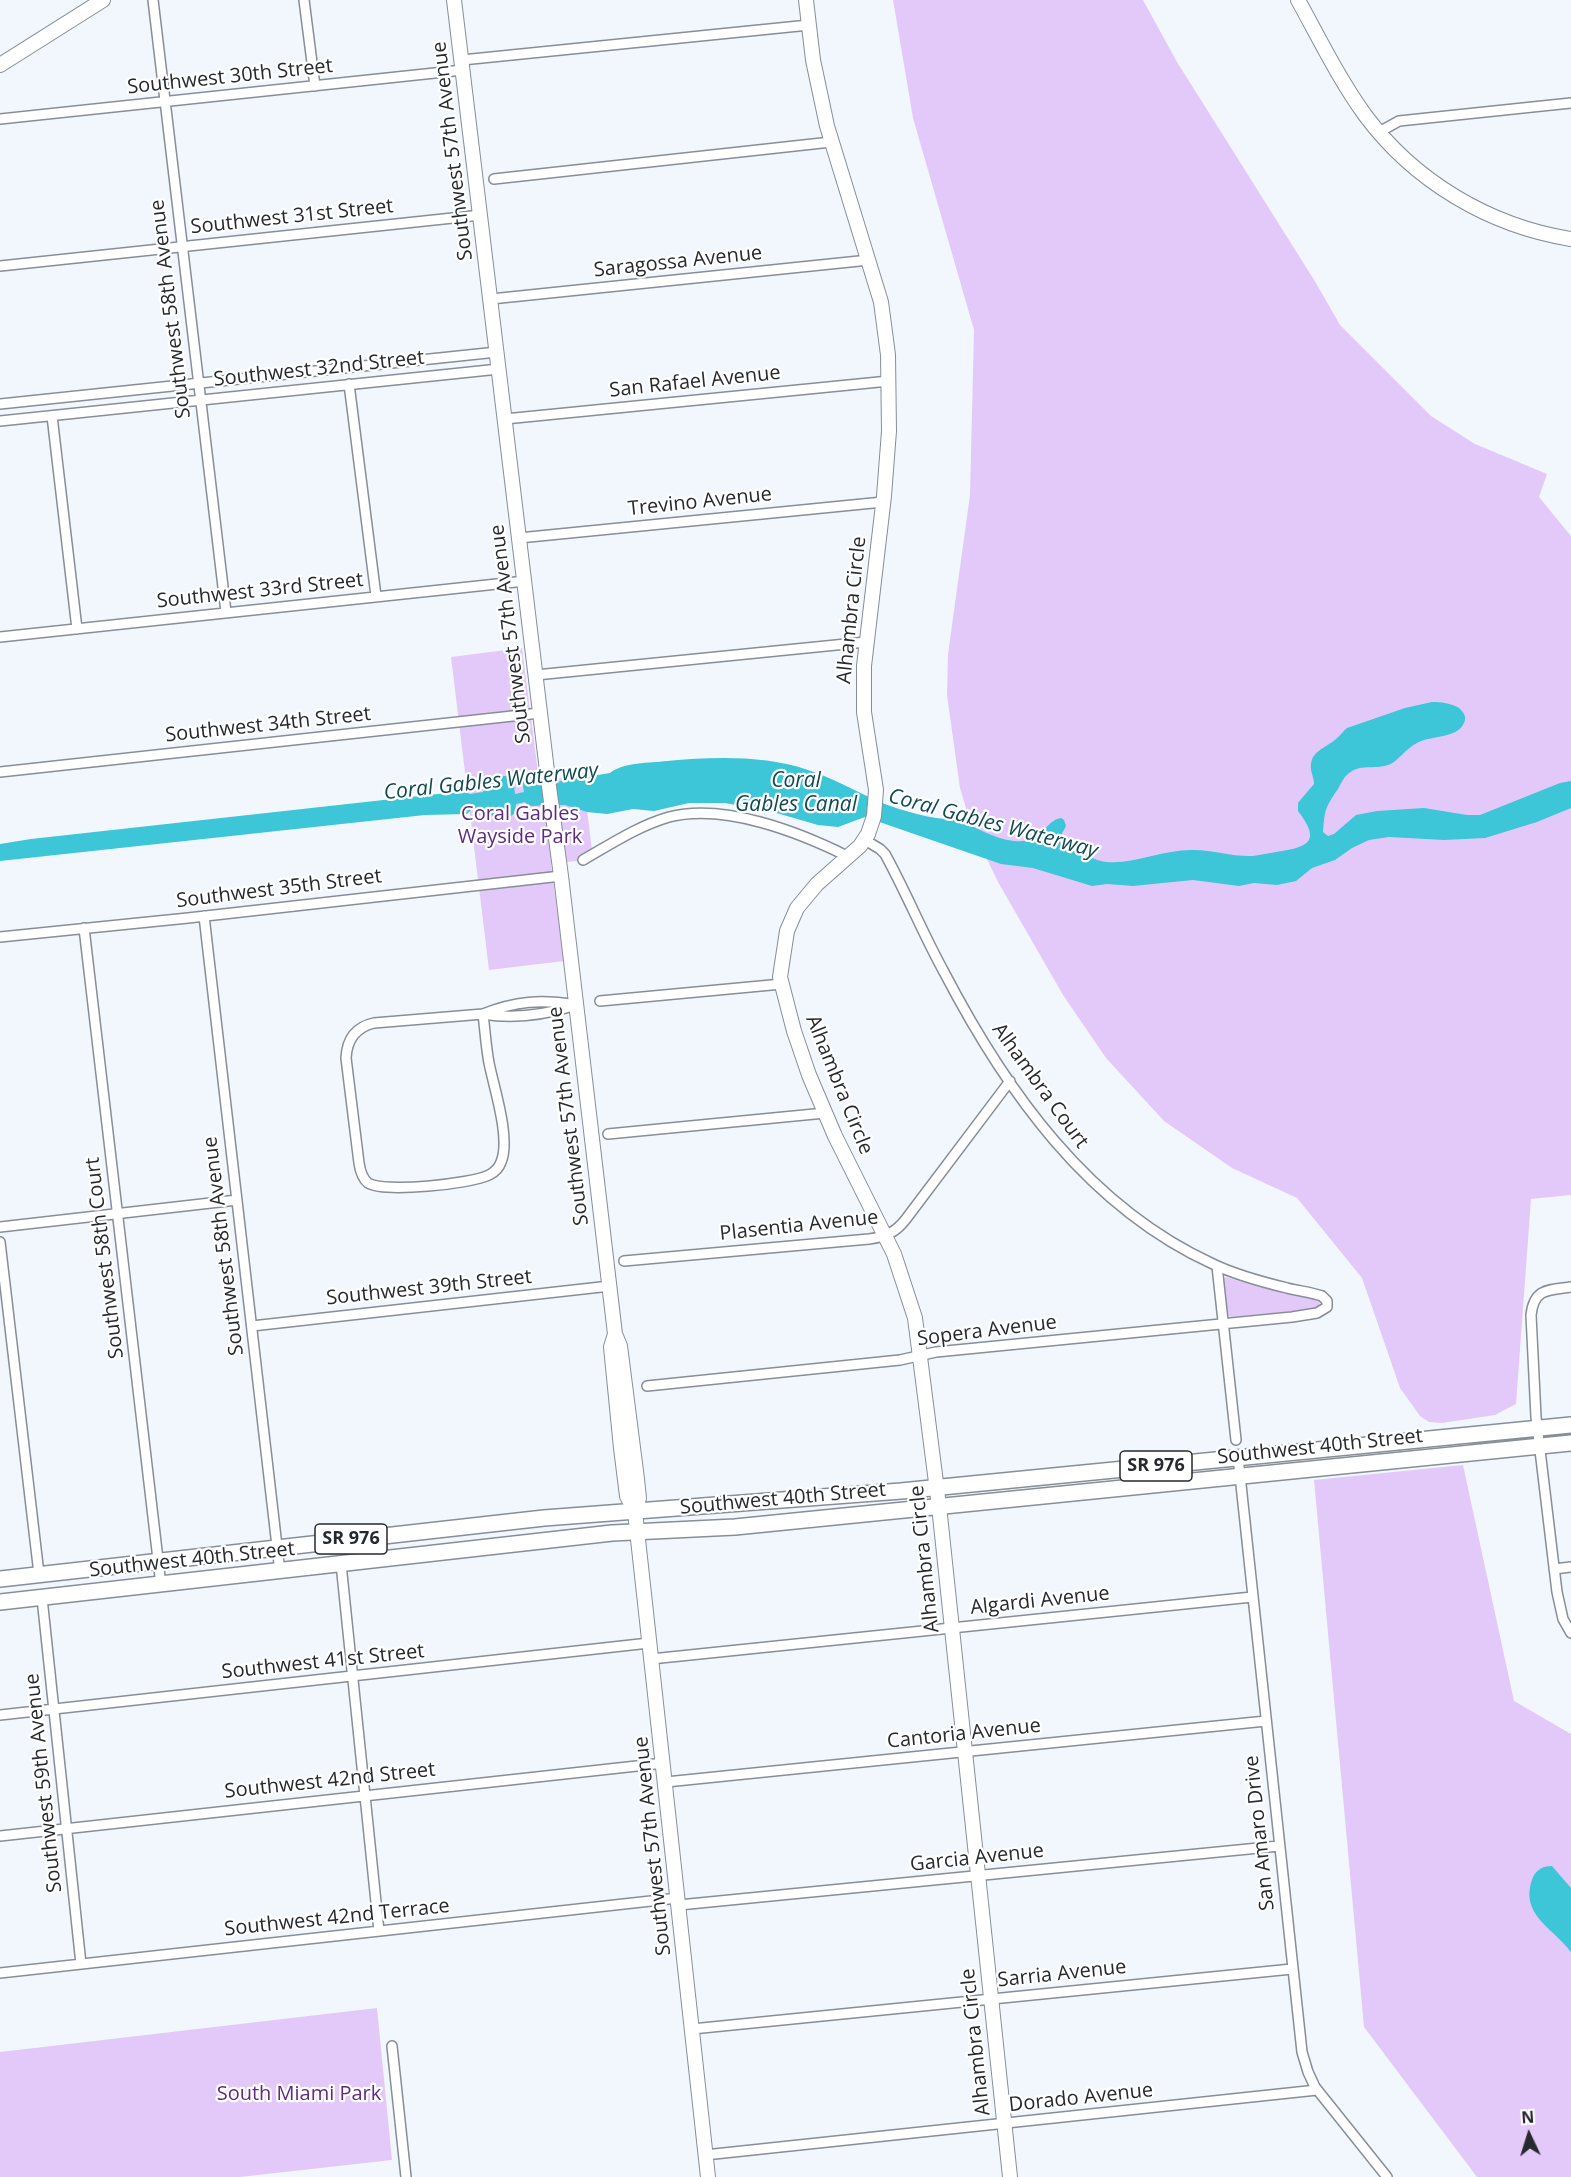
<!DOCTYPE html>
<style>
body{margin:0}
#map{position:relative;width:1571px;height:2177px;overflow:hidden;background:#f2f7fe;font-family:"Open Sans",sans-serif}
canvas{display:block}
.north{position:absolute;left:1499px;top:2105px;width:60px;height:60px;-webkit-text-stroke:4px #fff;paint-order:stroke;rotate:356deg;font-size:16px;font-weight:700;line-height:24px;text-align:center;color:#26292d}
.north::after{content:'';display:block;margin:auto;width:21px;height:27px;background:#26292d;clip-path:polygon(50% 0,100% 100%,50% 72%,0 100%)}
</style>
<div id="map">
<canvas width="1571" height="2177"></canvas>
<div class="north">N</div>
</div>
<script>
const context = document.querySelector('canvas').getContext('2d');
context.lineJoin = 'round';
function fill(path, color) { context.fillStyle = color; context.fill(path, 'evenodd'); }
function trace(path, color, width, dash) { context.strokeStyle = color; context.lineWidth = width; context.lineCap = dash ? 'butt' : 'round'; context.setLineDash(dash || []); context.stroke(path); }
function label(font, color, halo, rows, align = 'center') {
  context.font = font + ' "Open Sans",sans-serif'; context.lineWidth = 4.5; context.setLineDash([]); context.textBaseline = 'middle'; context.strokeStyle = halo; context.fillStyle = color; for (const [text, x, y, turn = 0] of rows) {
    context.save(); context.translate(x, y); context.rotate((+turn || 0) * Math.PI / 180); context.textAlign = isNaN(turn) ? turn : align; if (halo) context.strokeText(text, 0, 0); context.fillText(text, 0, 0); context.restore();
  }
}
const green = new Path2D(`
 M 893,0 L 1143,0 L 1177,62 L 1316,283 L 1340,325 L 1431,416 L 1475,444 L 1547,474 L 1539,497 L 1571,536 L 1571,1195 L 1531,1199 L 1516,1404 L 1495,1415 L 1442,1423 L 1429,1422 L 1420,1416 L 1400,1388 L 1362,1278 L 1297,1198 L 1232,1168 L 1164,1121 L 1106,1058 L 1063,995 L 998,882 L 972,828 L 960,788 L 947,695 L 948,654 L 970,495 L 974,330 L 913,118 Z
 M 522,648 L 539,780 L 583,776 L 593,859 L 551,864 L 564,961 L 489,970 L 451,657 Z
 M 1226,1277 L 1259,1287 L 1315,1299 L 1320,1302 L 1319,1306 L 1315,1309 L 1232,1317 L 1226,1315 L 1223,1279 Z
 M 1463,1465 L 1514,1701 L 1571,1734 L 1571,2177 L 1477,2177 L 1364,2027 L 1314,1480 Z
 M 377,2008 L 392,2160 L 240,2177 L 0,2177 L 0,2052 Z`);
const water = new Path2D(`
 M 1432,702 C 1441,702 1451,703 1459,708 C 1462,711 1466,715 1465,720 C 1461,739 1430,735 1417,743 C 1406,748 1398,762 1388,765 C 1374,770 1360,763 1348,774 C 1343,778 1341,784 1338,789 C 1325,808 1325,809 1323,832 L 1328,836 L 1334,834 L 1356,815 L 1377,811 L 1424,808 L 1467,815 L 1480,815 L 1560,783 L 1571,781 L 1571,808 L 1537,822 L 1485,838 L 1444,840 L 1389,837 L 1369,840 L 1352,848 L 1335,860 L 1312,868 L 1296,881 L 1277,885 L 1254,883 L 1239,886 L 1193,880 L 1133,886 L 1107,884 L 1092,886 L 1033,868 L 1001,864 L 865,817 L 838,827 L 818,825 L 773,812 L 725,803 L 689,803 L 654,811 L 633,809 L 607,814 L 587,812 L 565,805 L 528,806 L 525,802 L 516,804 L 515,813 C 506,821 497,817 486,814 L 485,809 L 471,810 L 467,814 L 425,815 L 0,861 L 0,844 L 31,839 L 447,793 L 465,792 L 470,794 L 483,792 L 490,779 L 499,776 L 513,776 L 515,794 L 524,792 L 522,779 L 537,785 L 610,773 C 624,762 649,763 667,761 C 713,757 764,755 808,770 C 839,780 866,798 896,808 C 909,812 923,816 936,818 C 942,819 948,818 954,820 C 975,825 992,839 1014,841 C 1045,844 1043,821 1061,818 L 1064,820 L 1066,826 L 1059,839 L 1061,844 C 1070,849 1098,862 1107,862 C 1137,864 1164,849 1194,850 C 1214,850 1233,857 1253,856 C 1261,855 1269,853 1276,852 C 1310,847 1321,841 1298,811 L 1298,803 L 1302,798 L 1314,784 C 1314,779 1312,775 1311,770 C 1309,750 1326,749 1337,738 C 1341,735 1343,731 1347,728 L 1405,708 Z
 M 1552,1866 L 1571,1888 L 1571,1952 C 1554,1928 1518,1915 1533,1877 C 1537,1869 1544,1866 1552,1866 Z`);
const street = new Path2D(`
 M 153,0 L 226,612
 M 304,0 L 315,86
 M 462,60 L 809,25
 M 0,119 L 463,70
 M 1379,132 L 1399,121 L 1571,103
 M 494,179 L 831,142
 M 0,266 L 481,215
 M 491,299 L 869,260
 M 349,384 L 376,596
 M 0,404 L 497,352
 M 52,416 L 77,629
 M 505,419 L 889,381
 M 0,421 L 499,369
 M 519,538 L 883,502
 M 0,637 L 525,581
 M 536,675 L 866,642
 M 0,772 L 540,713
 M 583,860 C 611,844 638,826 669,817 C 725,803 799,832 849,857
 M 204,916 L 280,1572
 M 84,928 L 161,1585
 M 0,937 L 188,918 L 561,876
 M 600,1001 L 782,984
 M 483,1014 C 485,1030 486,1047 489,1063 C 494,1088 511,1139 501,1162 C 499,1168 495,1172 489,1175 C 471,1184 384,1193 368,1183 C 362,1178 360,1170 359,1163 L 346,1058 C 347,1039 356,1027 374,1023 Z
 M 483,1014 C 515,1001 542,999 575,1005
 M 483,1014 C 514,1019 544,1015 573,1006
 M 608,1134 L 825,1113
 M 0,1227 L 237,1200
 M 0,1242 L 39,1574
 M 624,1261 L 869,1239 C 886,1237 896,1232 906,1219 L 1010,1081
 M 1217,1266 L 1236,1440
 M 1571,1287 C 1549,1290 1534,1288 1531,1315 L 1536,1417 L 1557,1592 L 1563,1619 L 1571,1633
 M 252,1326 L 610,1286
 M 647,1386 L 900,1360 L 936,1352 L 1292,1317 L 1317,1313 L 1327,1307 L 1327,1301 L 1322,1296 C 1311,1292 1298,1291 1287,1288 C 1262,1282 1236,1275 1213,1264 C 1088,1207 1006,1091 944,972 C 923,934 906,892 885,854 L 880,849 L 865,840
 M 1238,1457 L 1302,2052 L 1308,2072 L 1315,2087 L 1387,2177
 M 341,1564 L 379,1931
 M 1554,1569 L 1571,1567
 M 42,1598 L 81,1964
 M 651,1659 L 1252,1597
 M 0,1715 L 649,1643
 M 666,1782 L 1266,1721
 M 0,1836 L 664,1763
 M 679,1905 L 1279,1846
 M 0,1973 L 678,1898
 M 692,2029 L 1292,1969
 M 392,2046 L 406,2177
 M 705,2155 L 1317,2090`);
const secondary = new Path2D(`
 M 454,0 L 548,779 L 561,876 L 615,1334 L 620,1346 L 637,1479 L 639,1498 L 635,1512
 M 806,0 L 813,60 L 827,126 L 881,302 L 888,355 L 889,431 L 884,496 L 864,666 L 864,712 L 876,790 L 874,816 L 868,834 L 860,846 L 817,884 L 797,908 L 787,931 L 780,977 L 794,1031 L 809,1075 L 835,1136 L 894,1254 L 915,1318 L 939,1506 L 1010,2177
 M 1298,0 C 1319,38 1339,79 1365,115 C 1414,181 1489,226 1571,239
 M 0,65 L 103,0
 M 615,1334 L 611,1347 L 621,1448 L 627,1496 L 635,1512 L 708,2177`);
const primary = new Path2D(`
 M 0,1579 L 544,1518 L 901,1491 L 1571,1425
 M 0,1602 L 612,1533 L 735,1527 L 1571,1443`);
const shields = [
 [1156,1466,72],
 [351,1539,72]
];
const shieldNames = [
 ["SR 976",1156,1466],
 ["SR 976",351,1539]
];
const streetNames = [
 ["Southwest 30th Street",230,77,-6],
 ["Southwest 57th Avenue",453,151,-97],
 ["Southwest 31st Street",292,217,-6],
 ["Saragossa Avenue",678,262,-6],
 ["Southwest 58th Avenue",171,309,-97],
 ["Southwest 32nd Street",319,369,-6],
 ["San Rafael Avenue",695,382,-6],
 ["Trevino Avenue",700,502,-6],
 ["Southwest 33rd Street",260,591,-6],
 ["Alhambra Circle",852,610,-84],
 ["Southwest 57th Avenue",511,634,-97],
 ["Southwest 34th Street",268,725,-6],
 ["Southwest 35th Street",279,889,-7],
 ["Alhambra Circle",839,1085,68],
 ["Alhambra Court",1040,1086,54],
 ["Southwest 57th Avenue",569,1116,-97],
 ["Plasentia Avenue",799,1226,-6],
 ["Southwest 58th Avenue",224,1246,-97],
 ["Southwest 58th Court",105,1258,-97],
 ["Southwest 39th Street",429,1288,-6],
 ["Sopera Avenue",987,1331,-7],
 ["Southwest 40th Street",1320,1447,-6],
 ["Southwest 40th Street",783,1499,-5],
 ["Alhambra Circle",925,1559,-96],
 ["Southwest 40th Street",192,1560,-6],
 ["Algardi Avenue",1040,1601,-6],
 ["Southwest 41st Street",323,1662,-6],
 ["Cantoria Avenue",964,1734,-6],
 ["Southwest 42nd Street",330,1781,-6],
 ["Southwest 59th Avenue",44,1783,-96],
 ["San Amaro Drive",1260,1833,-96],
 ["Southwest 57th Avenue",653,1846,-96],
 ["Garcia Avenue",977,1858,-6],
 ["Southwest 42nd Terrace",337,1918,-6],
 ["Sarria Avenue",1062,1974,-6],
 ["Alhambra Circle",976,2042,-96],
 ["Dorado Avenue",1081,2098,-6]
];
const parkNames = [
 ["Coral Gables",520,814],
 ["Wayside Park",520,837],
 ["South Miami Park",299,2094]
];
const waterNames = [
 ["Coral",796,781],
 ["Gables Canal",796,805],
 ["Coral Gables Waterway",491,782,-6],
 ["Coral Gables Waterway",993,824,15]
];
fill(green, '#e3c9fa');
fill(water, '#3dc5d8');
trace(street, '#878e98', 12);
trace(secondary, '#878e98', 16);
trace(primary, '#878e98', 18);
trace(street, '#fff', 9);
trace(secondary, '#fff', 14);
trace(primary, '#fff', 15);
for (const [x, y, w] of shields) { const box = new Path2D(); box.roundRect(x - w / 2, y - 15, w, 30, 4.5); context.fillStyle = '#fff'; context.fill(box); trace(box, '#26292d', 1.5); }
label('bold 18px', '#26292d', null, shieldNames);
label('20px', '#26292d', '#fff', streetNames);
label('20px', '#5f2a83', '#fff', parkNames);
label('italic 21px', '#0f4951', '#fff', waterNames);
</script>
